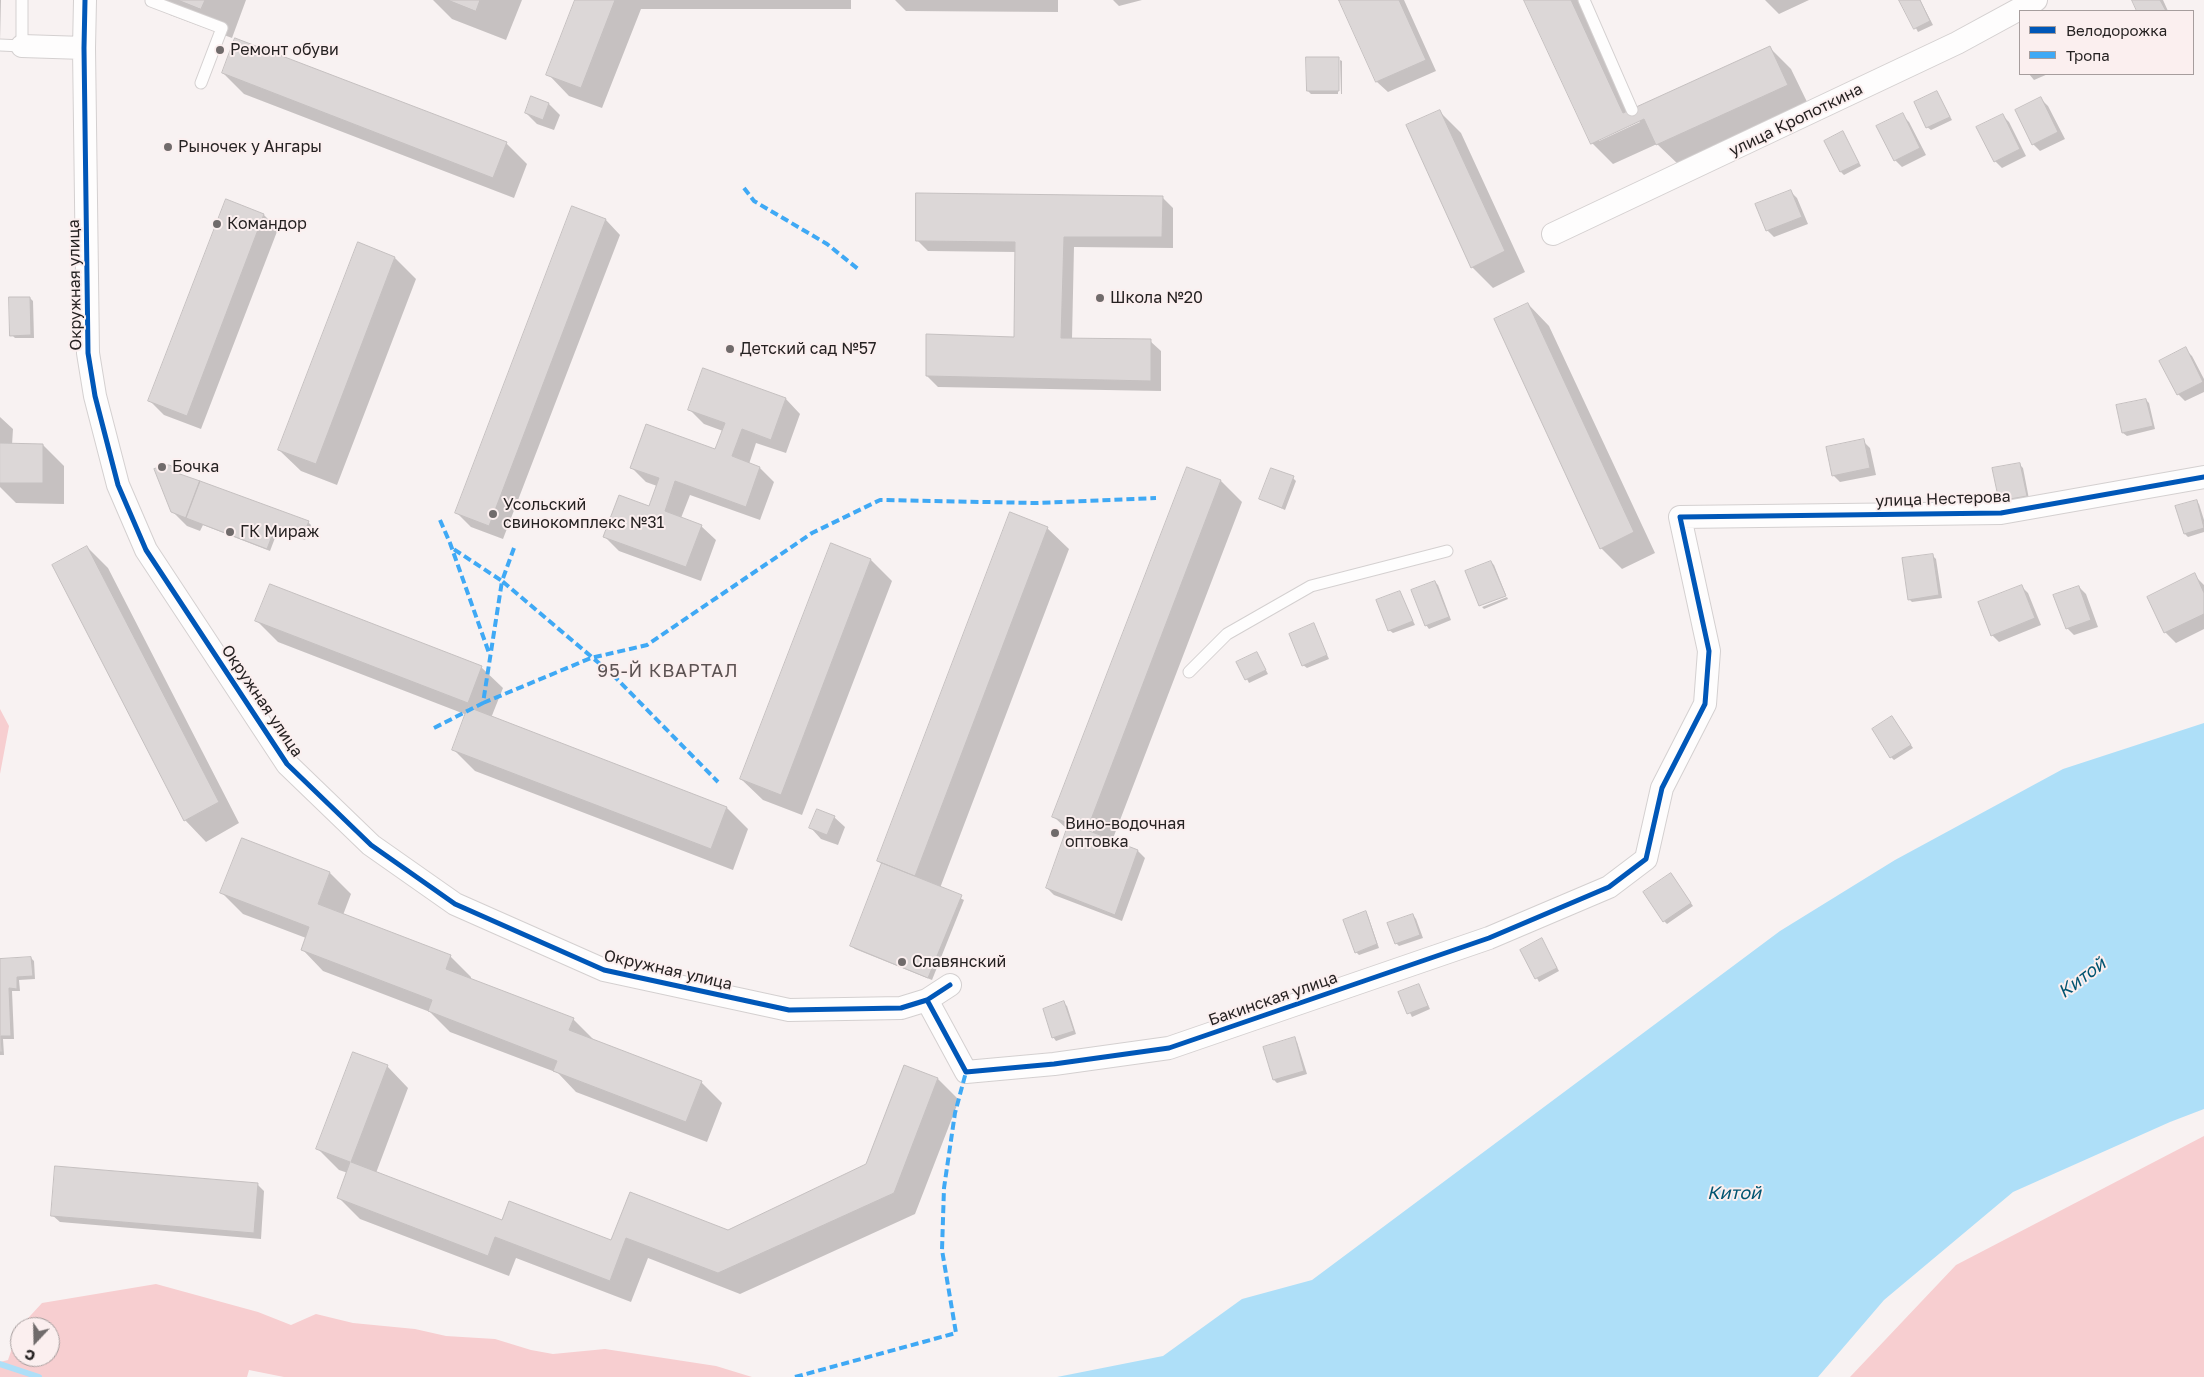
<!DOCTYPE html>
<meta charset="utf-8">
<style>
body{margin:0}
#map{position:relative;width:2204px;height:1377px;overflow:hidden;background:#f8f2f2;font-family:"Golos Text",sans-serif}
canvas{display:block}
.legend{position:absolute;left:2019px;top:10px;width:175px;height:65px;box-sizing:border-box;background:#fbefef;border:1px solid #a69d9d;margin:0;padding:6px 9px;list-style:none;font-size:15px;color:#262222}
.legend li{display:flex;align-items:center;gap:10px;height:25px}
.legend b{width:25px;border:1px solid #a69d9d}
.north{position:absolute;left:10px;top:1317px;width:50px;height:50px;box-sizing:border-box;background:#fbefef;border:1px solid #a69d9d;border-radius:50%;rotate:201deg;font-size:14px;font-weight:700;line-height:20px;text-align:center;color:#262222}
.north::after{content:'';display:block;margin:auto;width:18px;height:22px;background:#706b6b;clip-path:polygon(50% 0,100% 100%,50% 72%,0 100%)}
</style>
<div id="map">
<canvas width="2204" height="1377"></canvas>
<ul class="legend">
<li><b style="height:6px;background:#0057b8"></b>Велодорожка</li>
<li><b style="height:6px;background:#3fa9f5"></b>Тропа</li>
</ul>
<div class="north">С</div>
</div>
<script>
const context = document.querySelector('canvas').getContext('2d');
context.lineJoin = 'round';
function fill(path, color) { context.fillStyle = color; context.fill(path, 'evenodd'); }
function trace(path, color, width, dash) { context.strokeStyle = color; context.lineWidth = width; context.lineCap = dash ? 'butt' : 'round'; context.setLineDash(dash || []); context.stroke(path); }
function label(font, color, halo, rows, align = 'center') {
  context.font = font + ' "Golos Text",sans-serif'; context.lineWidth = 4; context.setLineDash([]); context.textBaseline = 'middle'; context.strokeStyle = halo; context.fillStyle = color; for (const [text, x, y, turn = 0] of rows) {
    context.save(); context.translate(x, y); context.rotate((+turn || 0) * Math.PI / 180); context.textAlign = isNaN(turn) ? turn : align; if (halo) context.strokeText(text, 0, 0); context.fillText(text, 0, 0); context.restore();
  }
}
const green = new Path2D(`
 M 0,709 L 9,726 L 0,774 Z
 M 2204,1136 L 2204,1377 L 1850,1377 L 1956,1265 Z
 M 156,1284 L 258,1312 L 291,1325 L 316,1314 L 353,1323 L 415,1329 L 446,1336 L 495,1339 L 531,1350 L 553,1354 L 605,1349 L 716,1366 L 752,1377 L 284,1377 L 249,1370 L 247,1377 L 0,1377 L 0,1362 L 8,1360 L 19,1328 L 42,1303 ZM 20,1327 L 50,1327 L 50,1357 L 20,1357 Z`);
const water = new Path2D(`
 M 2204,723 L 2204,1109 L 2170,1122 L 2013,1192 L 1884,1300 L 1818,1377 L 1057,1377 L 1163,1356 L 1242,1299 L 1312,1280 L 1780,931 L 1895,860 L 2063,769 Z`);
const shadow = new Path2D(`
 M 0,0 L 1,0 L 0,42 Z
 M 155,0 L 246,0 L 232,38 L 170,15 Z
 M 433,0 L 522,0 L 506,40 L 452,19 Z
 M 576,0 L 851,0 L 851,9 L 641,9 L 602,108 L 569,96 L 548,74 Z
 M 895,0 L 1058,0 L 1058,12 L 906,11 Z
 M 1113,0 L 1142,0 L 1119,6 Z
 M 1338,0 L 1404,0 L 1436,71 L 1388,92 L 1377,82 L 1343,4 Z
 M 1525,0 L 1582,0 L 1632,111 L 1770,48 L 1791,69 L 1809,106 L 1679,165 L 1657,144 L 1613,164 L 1592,143 ZM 1639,120 L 1640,122 L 1599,141 L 1599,138 Z
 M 1765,0 L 1809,0 L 1779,14 Z
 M 1901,0 L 1920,0 L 1933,25 L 1918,32 Z
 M 2133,0 L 2163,0 L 2168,11 L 2139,11 Z
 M 1338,58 L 1338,94 L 1311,94 L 1308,91 Z
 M 1340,60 L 1342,61 L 1342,94 L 1341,94 Z
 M 223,73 L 506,143 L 527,164 L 514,198 L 244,94 Z
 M 2029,74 L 2048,74 L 2034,80 Z
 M 1937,92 L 1952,120 L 1931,130 L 1927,127 Z
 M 532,98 L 549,104 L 560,115 L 554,130 L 537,124 L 526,113 Z
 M 2041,99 L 2048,106 L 2065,139 L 2040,151 L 2033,144 Z
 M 1439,111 L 1461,133 L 1525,272 L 1493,288 L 1472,267 Z
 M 1902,115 L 1909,122 L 1926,155 L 1902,167 L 1895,160 Z
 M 2002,115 L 2009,122 L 2026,156 L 2002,168 L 1995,161 Z
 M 1843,133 L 1861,166 L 1844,175 L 1841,172 Z
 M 1790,191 L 1797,198 L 1808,224 L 1774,237 L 1767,230 Z
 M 1162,197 L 1173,208 L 1173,248 L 1074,247 L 1072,339 L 1150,341 L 1161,351 L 1161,391 L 938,387 L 927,376 L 1015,338 L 1016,252 L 928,251 L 917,240 Z
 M 573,208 L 606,220 L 620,235 L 503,539 L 471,527 L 456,512 Z
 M 264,215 L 278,229 L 201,429 L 164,415 L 150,401 Z
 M 395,258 L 416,279 L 337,485 L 301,471 L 279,450 Z
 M 30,298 L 33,301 L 34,338 L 15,338 L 12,335 Z
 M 1528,304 L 1549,326 L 1655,553 L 1622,569 L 1601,548 Z
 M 2185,349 L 2192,356 L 2204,379 L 2204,392 L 2185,401 L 2178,394 Z
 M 704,370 L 786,399 L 800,414 L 786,453 L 756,443 L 749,464 L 760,468 L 774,482 L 760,520 L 690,495 L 681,518 L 701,526 L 716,540 L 701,581 L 619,551 L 605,537 L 649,507 L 657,486 L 646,482 L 631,467 L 716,451 L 723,431 L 704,424 L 689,409 Z
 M 2146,400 L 2149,403 L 2155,429 L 2127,436 L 2123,433 Z
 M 0,417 L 13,429 L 12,445 L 43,445 L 64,466 L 64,504 L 16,503 L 0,487 Z
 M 1863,441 L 1870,448 L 1876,475 L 1840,482 L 1833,475 Z
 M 2020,465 L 2023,468 L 2029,499 L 2003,503 L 2000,500 Z
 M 1188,468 L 1221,481 L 1242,502 L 1112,841 L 1138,851 L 1145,858 L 1122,921 L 1054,895 L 1047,888 L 1068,830 L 1054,817 ZM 1078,825 L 1093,831 L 1092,834 L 1078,828 Z
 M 176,469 L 184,477 L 308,522 L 311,525 L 305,540 L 278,530 L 270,551 L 203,525 L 200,531 L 187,526 L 172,511 Z
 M 1293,478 L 1296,481 L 1285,510 L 1261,499 Z
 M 2196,501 L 2199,504 L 2204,520 L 2204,532 L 2188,537 L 2185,534 Z
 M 1047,528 L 1069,549 L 940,888 L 964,900 L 932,980 L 855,949 L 852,946 L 883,865 L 878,861 Z
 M 87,547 L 108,568 L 239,823 L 206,842 L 185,820 Z
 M 1933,556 L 1936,559 L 1942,598 L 1912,602 L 1909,599 Z
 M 871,560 L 892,581 L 802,815 L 763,800 L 741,779 Z
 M 1491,562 L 1494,565 L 1506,595 L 1480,605 Z
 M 2194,575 L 2204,585 L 2204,629 L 2176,643 L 2165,632 Z
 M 1435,582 L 1438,585 L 1451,620 L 1429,629 L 1426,625 Z
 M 2021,586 L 2028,593 L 2041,625 L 1999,642 L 1992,635 Z
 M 2079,587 L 2086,594 L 2098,627 L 2074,635 L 2067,628 Z
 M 1400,593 L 1415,625 L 1393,633 L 1389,630 Z
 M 1507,597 L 1508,599 L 1484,609 L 1482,607 Z
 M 257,621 L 481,667 L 503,688 L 491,718 L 727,808 L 748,829 L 733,870 L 475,771 L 453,749 L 467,715 L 278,642 Z
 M 1313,625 L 1329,659 L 1307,668 L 1303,665 Z
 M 1257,653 L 1268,674 L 1249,683 L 1238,662 Z
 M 1895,721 L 1913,748 L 1894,760 L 1891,757 Z
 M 834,817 L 845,827 L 838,845 L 821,839 L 811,828 Z
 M 242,839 L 330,873 L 351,894 L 343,915 L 450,956 L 471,977 L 471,979 L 573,1019 L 594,1040 L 701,1082 L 722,1103 L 707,1142 L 576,1092 L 558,1073 L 450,1032 L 430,1012 L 323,971 L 302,949 L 306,938 L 243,914 L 222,893 Z
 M 1671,874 L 1693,906 L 1667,924 L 1664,921 Z
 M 1365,913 L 1368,916 L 1379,948 L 1359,955 L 1356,952 Z
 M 1413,915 L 1416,919 L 1423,938 L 1399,946 L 1396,943 Z
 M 1542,940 L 1559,971 L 1539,982 L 1522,950 Z
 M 31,958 L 34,961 L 35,979 L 19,980 L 20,991 L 12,991 L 14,1039 L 3,1039 L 4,1055 L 0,1055 L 0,960 Z
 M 1419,986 L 1430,1009 L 1412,1017 L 1400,993 Z
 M 1064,1003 L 1067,1006 L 1076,1034 L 1056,1041 L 1053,1037 Z
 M 1294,1039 L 1297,1042 L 1307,1074 L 1277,1083 L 1274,1080 L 1265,1047 Z
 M 387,1066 L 408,1088 L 376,1173 L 502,1221 L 612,1242 L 630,1194 L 728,1231 L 867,1165 L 904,1066 L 938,1079 L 959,1100 L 915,1214 L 740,1294 L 648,1258 L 631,1302 L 516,1258 L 509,1276 L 360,1219 L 338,1197 L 348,1173 L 339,1170 L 317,1148 Z
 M 257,1184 L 264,1191 L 261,1239 L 60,1222 L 52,1215 Z`);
const stream = new Path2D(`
 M 0,1364 L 39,1377`);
const building = new Path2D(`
 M 178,0 L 205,0 L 201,9 Z
 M 448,0 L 480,0 L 476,11 Z
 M 575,0 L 615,0 L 581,88 L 546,75 Z
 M 1339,0 L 1399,0 L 1426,60 L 1376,82 Z
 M 1524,0 L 1571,0 L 1623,113 L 1770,46 L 1788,85 L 1656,145 L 1644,119 L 1591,144 Z
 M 1899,0 L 1920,0 L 1930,21 L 1914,29 Z
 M 2132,0 L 2160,0 L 2166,11 L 2137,11 Z
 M 235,38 L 507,142 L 493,178 L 222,73 Z
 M 1306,57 L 1339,57 L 1339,91 L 1307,91 Z
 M 1937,91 L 1950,117 L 1926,128 L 1914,102 Z
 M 531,96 L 549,103 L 543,120 L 525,113 Z
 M 2041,97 L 2058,132 L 2032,145 L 2015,110 Z
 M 1440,110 L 1505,251 L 1471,268 L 1406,125 Z
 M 1903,113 L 1920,148 L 1894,161 L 1876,126 Z
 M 2003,114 L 2020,149 L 1994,162 L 1976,127 Z
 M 1843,131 L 1859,163 L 1840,172 L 1824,141 Z
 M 1791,190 L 1802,217 L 1766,231 L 1755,204 Z
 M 916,193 L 1163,196 L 1162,237 L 1064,237 L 1061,338 L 1151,339 L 1151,381 L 926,376 L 926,334 L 1014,337 L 1015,242 L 916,241 Z
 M 226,199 L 264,214 L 187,416 L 148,401 Z
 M 572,206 L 606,219 L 489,526 L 455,513 Z
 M 358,242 L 395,257 L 316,464 L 278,450 Z
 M 9,297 L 30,297 L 31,335 L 10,336 Z
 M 1528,303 L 1634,532 L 1600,549 L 1494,319 Z
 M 2186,347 L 2203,382 L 2177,395 L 2159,361 Z
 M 703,368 L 786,398 L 771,440 L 742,429 L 732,456 L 760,467 L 746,507 L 675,481 L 665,511 L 702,525 L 686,567 L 603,537 L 619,495 L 649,506 L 659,478 L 630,468 L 646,424 L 715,449 L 725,423 L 688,410 Z
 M 2146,399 L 2153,426 L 2122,433 L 2116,405 Z
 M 1864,439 L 1870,468 L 1832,476 L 1826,447 Z
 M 0,443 L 43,444 L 43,483 L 0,483 Z
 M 2020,463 L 2027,496 L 1999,501 L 1992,468 Z
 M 169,465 L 177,468 L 177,473 L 200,481 L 186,518 L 171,512 L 154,469 Z
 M 1187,467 L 1221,480 L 1087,830 L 1052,817 Z
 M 1271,468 L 1294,476 L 1282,508 L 1259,499 Z
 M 200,481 L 309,521 L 302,538 L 275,528 L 267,549 L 186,518 Z
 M 2197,500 L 2204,528 L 2184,534 L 2175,506 Z
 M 1010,512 L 1048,527 L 915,876 L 877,861 Z
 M 831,543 L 871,559 L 781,795 L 740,779 Z
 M 87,546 L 219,802 L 184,821 L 52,565 Z
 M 1933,554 L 1939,595 L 1908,600 L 1902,558 Z
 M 1491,561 L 1506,596 L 1479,606 L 1465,571 Z
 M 2195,573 L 2204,593 L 2204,614 L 2164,633 L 2147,597 Z
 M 1435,581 L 1449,617 L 1425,626 L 1411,590 Z
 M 270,584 L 482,666 L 468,703 L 255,621 Z
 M 2022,585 L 2035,618 L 1991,636 L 1978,602 Z
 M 2079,586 L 2091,620 L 2066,629 L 2053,595 Z
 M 1400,591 L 1413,621 L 1388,631 L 1376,600 Z
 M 1314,623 L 1327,655 L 1302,666 L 1289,634 Z
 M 1257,652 L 1266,670 L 1245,680 L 1236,662 Z
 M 468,707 L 727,807 L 711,849 L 452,750 Z
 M 1892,716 L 1911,745 L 1890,758 L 1872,729 Z
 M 817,809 L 835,816 L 827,835 L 809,828 Z
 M 1069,823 L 1138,850 L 1115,915 L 1046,888 Z
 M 242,838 L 330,872 L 318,904 L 451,955 L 446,969 L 574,1018 L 569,1030 L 702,1081 L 686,1122 L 553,1071 L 557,1061 L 428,1011 L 432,1000 L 301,950 L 309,927 L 220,893 Z
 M 882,863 L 962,895 L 928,978 L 850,946 Z
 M 1671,873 L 1691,903 L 1663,922 L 1643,892 Z
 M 1366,911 L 1377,944 L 1355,953 L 1343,920 Z
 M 1413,914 L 1420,935 L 1395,944 L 1387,923 Z
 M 1542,938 L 1557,968 L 1535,979 L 1520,950 Z
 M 31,957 L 33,976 L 17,977 L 17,989 L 9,988 L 11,1036 L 1,1036 L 2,1052 L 0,1052 L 0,959 Z
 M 1419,984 L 1428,1006 L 1407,1014 L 1398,992 Z
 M 1064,1001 L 1074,1031 L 1052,1038 L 1043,1009 Z
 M 1295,1037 L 1304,1071 L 1273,1080 L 1263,1047 Z
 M 353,1052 L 388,1065 L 351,1162 L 502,1220 L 509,1201 L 611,1240 L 630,1192 L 728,1230 L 866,1164 L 904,1065 L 938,1078 L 894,1193 L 718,1273 L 626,1238 L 610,1281 L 495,1237 L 488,1256 L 337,1198 L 350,1162 L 316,1149 Z
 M 55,1166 L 258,1183 L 254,1233 L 51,1216 Z`);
const service = new Path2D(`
 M 1584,0 L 1632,110
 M 151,1 L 222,28 L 201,83
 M 0,45 L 22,46 L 22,0
 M 1189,672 L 1227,634 L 1311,586 L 1447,551`);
const minor = new Path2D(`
 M 85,0 L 84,48 L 88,353 L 95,396 L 118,485 L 146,550 L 287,764 L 371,845 L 455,904 L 604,970 L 789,1010 L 901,1008 L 927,1000 L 950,985
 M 22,46 L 84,48
 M 1553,234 L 1957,43 L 2036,0
 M 927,1000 L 966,1072 L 1054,1064 L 1169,1048 L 1489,938 L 1609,887 L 1646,859 L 1662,788 L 1705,704 L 1709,651 L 1680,517 L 2001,513 L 2204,477`);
const quiet = new Path2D(`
 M 744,188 L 754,201 L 827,244 L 858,269
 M 440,520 L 450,543 L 489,653
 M 514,548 L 502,581 L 613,675 L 718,782
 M 483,703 L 591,658 L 647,645 L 812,533 L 880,500 L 1037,503 L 1156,498
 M 434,728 L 483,703 L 502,581 L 452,548
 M 795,1377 L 956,1333 L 942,1250 L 944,1188 L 955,1113 L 966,1072`);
const cycleway = new Path2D(`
 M 85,0 L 84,48 L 88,353 L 95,396 L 118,485 L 146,550 L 287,764 L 371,845 L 455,904 L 604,970 L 789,1010 L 901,1008 L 927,1000 L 950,985
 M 927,1000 L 966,1072 L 1054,1064 L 1169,1048 L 1489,938 L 1609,887 L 1646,859 L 1662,788 L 1705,704 L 1709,651 L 1680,517 L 2001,513 L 2204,477`);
const markers = [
 [220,50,5,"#706b6b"],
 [168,147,5,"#706b6b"],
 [217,224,5,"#706b6b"],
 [1100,298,5,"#706b6b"],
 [730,349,5,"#706b6b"],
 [162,467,5,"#706b6b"],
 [493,514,5,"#706b6b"],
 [230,532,5,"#706b6b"],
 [1055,833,5,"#706b6b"],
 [902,962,5,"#706b6b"]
];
const poiNames = [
 ["Ремонт обуви",230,50],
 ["Рыночек у Ангары",178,147],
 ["Командор",227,224],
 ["Школа №20",1110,298],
 ["Детский сад №57",740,349],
 ["Бочка",172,467],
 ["Усольский",503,505],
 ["свинокомплекс №31",503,523],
 ["ГК Мираж",240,532],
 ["Вино-водочная",1065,824],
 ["оптовка",1065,842],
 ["Славянский",912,962]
];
const streetNames = [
 ["улица Кропоткина",1796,120,-26],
 ["Окружная улица",75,285,-91],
 ["улица Нестерова",1943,499,-2],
 ["Окружная улица",262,701,56],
 ["Окружная улица",668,970,13],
 ["Бакинская улица",1273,999,-19]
];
const neighbourhoodNames = [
 ["95-Й КВАРТАЛ",668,671]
];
const waterNames = [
 ["Китой",2082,978,-37],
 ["Китой",1734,1193]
];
fill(green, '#f7ced0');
fill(water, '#aedff8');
fill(shadow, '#0003');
trace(stream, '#aedff8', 6);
fill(building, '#dcd7d7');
trace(building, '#c5c0c0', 1);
trace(service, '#d4d0d0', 13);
trace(minor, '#d4d0d0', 24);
trace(service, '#fefdfd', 11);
trace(minor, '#fefdfd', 22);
trace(quiet, '#3fa9f5', 4, [8, 4]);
trace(cycleway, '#0057b8', 5);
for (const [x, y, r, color] of markers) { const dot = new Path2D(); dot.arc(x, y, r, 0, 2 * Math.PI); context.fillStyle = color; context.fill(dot); trace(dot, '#fbefef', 2); }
label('16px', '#262222', '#fbefef', poiNames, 'left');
label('16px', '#262222', '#fbefef', streetNames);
context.letterSpacing = '1px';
label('18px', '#5c5353', '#fbefef', neighbourhoodNames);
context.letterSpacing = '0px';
label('italic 18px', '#005471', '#fbefef', waterNames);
</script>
